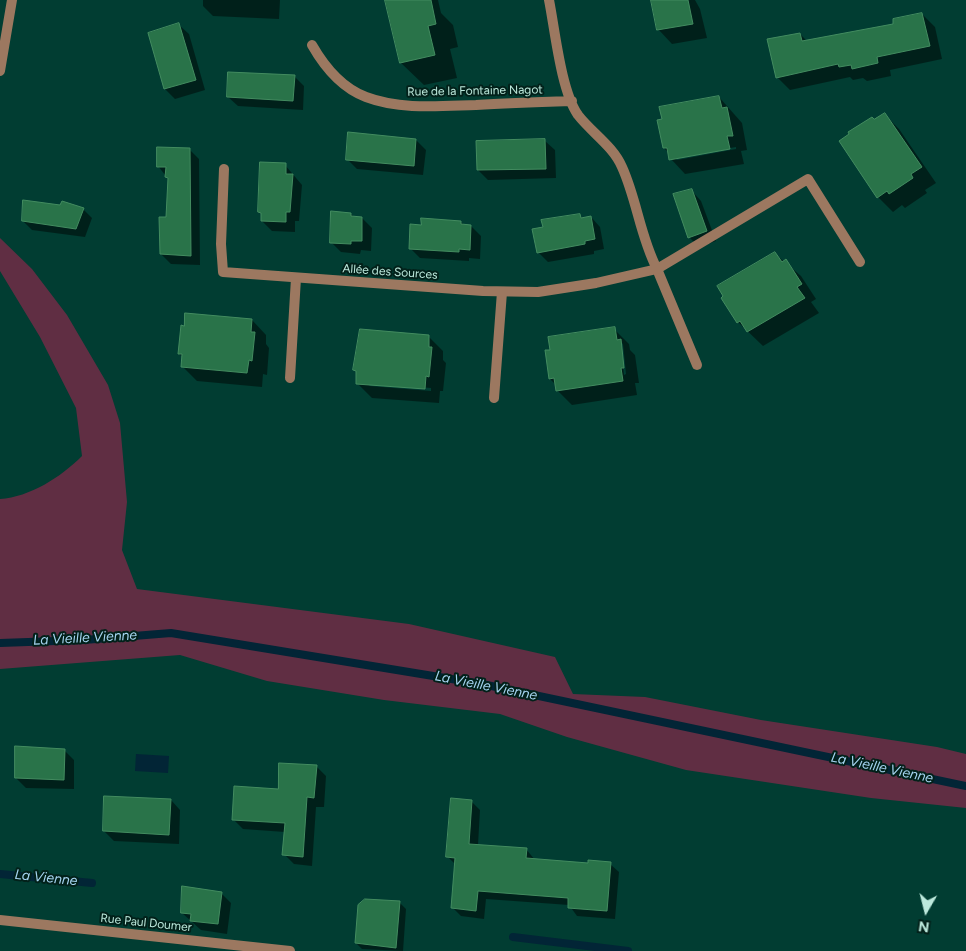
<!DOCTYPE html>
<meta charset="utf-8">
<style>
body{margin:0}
#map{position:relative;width:966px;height:951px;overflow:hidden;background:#013d32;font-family:Figtree,sans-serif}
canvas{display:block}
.north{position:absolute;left:901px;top:886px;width:50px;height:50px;-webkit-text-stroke:4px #02211a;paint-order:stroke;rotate:188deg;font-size:14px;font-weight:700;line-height:20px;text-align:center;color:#bce9dc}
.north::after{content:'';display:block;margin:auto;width:18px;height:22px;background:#bce9dc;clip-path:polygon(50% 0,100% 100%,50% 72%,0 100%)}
</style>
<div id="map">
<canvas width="966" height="951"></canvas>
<div class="north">N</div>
</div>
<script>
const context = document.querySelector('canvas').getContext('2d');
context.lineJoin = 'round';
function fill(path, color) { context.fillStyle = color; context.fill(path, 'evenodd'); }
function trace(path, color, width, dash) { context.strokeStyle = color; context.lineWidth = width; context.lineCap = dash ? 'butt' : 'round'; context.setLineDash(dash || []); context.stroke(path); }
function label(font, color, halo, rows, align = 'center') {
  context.font = font + ' Figtree,sans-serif'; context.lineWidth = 4; context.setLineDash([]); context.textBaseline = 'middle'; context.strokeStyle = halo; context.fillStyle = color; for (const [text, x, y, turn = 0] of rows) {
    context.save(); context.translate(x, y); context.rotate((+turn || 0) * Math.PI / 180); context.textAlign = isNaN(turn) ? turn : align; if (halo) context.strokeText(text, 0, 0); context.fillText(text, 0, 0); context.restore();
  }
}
const green = new Path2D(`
 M 0,238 L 32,269 L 67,315 L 108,385 L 120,423 L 127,502 L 122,550 L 137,589 L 409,624 L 555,657 L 573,694 L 645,697 L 761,720 L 937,747 L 966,754 L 966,808 L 871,798 L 686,770 L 567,737 L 500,714 L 384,700 L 267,681 L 180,655 L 0,669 L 0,499 C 30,497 61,477 82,456 L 76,408 L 40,337 L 0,271 Z`);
const water = new Path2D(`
 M 136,754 L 169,756 L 168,773 L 135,771 Z`);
const shadow = new Path2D(`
 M 203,0 L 280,0 L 279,19 L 213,16 L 203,6 Z
 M 385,0 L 438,0 L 441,13 L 453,25 L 458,47 L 450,49 L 457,78 L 424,85 L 401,63 Z
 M 652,0 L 695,0 L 700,9 L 707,38 L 672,44 L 658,29 Z
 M 922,14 L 935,27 L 942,59 L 890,70 L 891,76 L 867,81 L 863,78 L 853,80 L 850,77 L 790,90 L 777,77 L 800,34 L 807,41 L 895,25 Z
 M 179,25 L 189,34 L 205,90 L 175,99 L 165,89 L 149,33 Z
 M 294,76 L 304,86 L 303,110 L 238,106 L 228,97 Z
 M 719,97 L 742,123 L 747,150 L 741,151 L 744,164 L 685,174 L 671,159 L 669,153 L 664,148 ZM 736,147 L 736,149 L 677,160 L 675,158 Z
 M 884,114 L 899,129 L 936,183 L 925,190 L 927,193 L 905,208 L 902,205 L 893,212 L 878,197 Z
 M 416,140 L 426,150 L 423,175 L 357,169 L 347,159 Z
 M 545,141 L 555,150 L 556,178 L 488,180 L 478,170 Z
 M 189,149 L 199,159 L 200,265 L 171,264 L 161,254 L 167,219 L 169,180 L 158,166 Z
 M 285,165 L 302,185 L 299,221 L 295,221 L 295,232 L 272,231 L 262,221 L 263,215 L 259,212 Z
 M 692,191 L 701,201 L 716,241 L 699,247 L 689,237 Z
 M 83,209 L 92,218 L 85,237 L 32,230 L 23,221 Z
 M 351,214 L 355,218 L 362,218 L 372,228 L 371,251 L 361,250 L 360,254 L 341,252 L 331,242 Z
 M 579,215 L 583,219 L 591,217 L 600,227 L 604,249 L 594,251 L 594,254 L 548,262 L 538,252 L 544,228 Z
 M 461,222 L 464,225 L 471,226 L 481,236 L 480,259 L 469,258 L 469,261 L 420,258 L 410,248 L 422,227 Z
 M 774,253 L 801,276 L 816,299 L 811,302 L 819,313 L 763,346 L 738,322 L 722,298 Z
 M 252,320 L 266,335 L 266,344 L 269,348 L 267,375 L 263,374 L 262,387 L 197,381 L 182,366 L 183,357 L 179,354 Z
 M 614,329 L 629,344 L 630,350 L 635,355 L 639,383 L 635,383 L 637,395 L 572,405 L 557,390 L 556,385 L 550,379 ZM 620,341 L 623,344 L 626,374 L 624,375 Z
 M 428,336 L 443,351 L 443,360 L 446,363 L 443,391 L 440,391 L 439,403 L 372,398 L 357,383 L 358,373 L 354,370 ZM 367,383 L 431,388 L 431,391 L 370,386 Z
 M 64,750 L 74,760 L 74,789 L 26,788 L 16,778 Z
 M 316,766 L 326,776 L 324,807 L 316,807 L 312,866 L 294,864 L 284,854 L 285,832 L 243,829 L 233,819 Z
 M 171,800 L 180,810 L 179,844 L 114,841 L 104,831 Z
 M 471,801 L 480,810 L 478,845 L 526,849 L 535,860 L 589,865 L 610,864 L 619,872 L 615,919 L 577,916 L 569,905 L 486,899 L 484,919 L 461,916 L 452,907 L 456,865 L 447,856 Z
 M 221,893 L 231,903 L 227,934 L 201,930 L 182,913 Z
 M 400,903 L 406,909 L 403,951 L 362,949 L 356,943 Z`);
const stream = new Path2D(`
 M 0,643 L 84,640 L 171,633 L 482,684 L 966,786
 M 0,874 L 92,883
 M 513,937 L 628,951`);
const building = new Path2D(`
 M 385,0 L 431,0 L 436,24 L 428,26 L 435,55 L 400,63 Z
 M 651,0 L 688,0 L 693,24 L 657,30 Z
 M 922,13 L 930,46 L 877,57 L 878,63 L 852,69 L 851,65 L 839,67 L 838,64 L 776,78 L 767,39 L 800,33 L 802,41 L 893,24 L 893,19 Z
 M 179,23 L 196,80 L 164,89 L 148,33 Z
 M 228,72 L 295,75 L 293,101 L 227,97 Z
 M 719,96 L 722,108 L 727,107 L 733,136 L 727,136 L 730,149 L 669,160 L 667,148 L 663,148 L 657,120 L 662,119 L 659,107 Z
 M 885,113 L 922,167 L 911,174 L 913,178 L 889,194 L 887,191 L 877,198 L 839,141 L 849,134 L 848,132 L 872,117 L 874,119 Z
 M 348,132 L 416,139 L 414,166 L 346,160 Z
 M 545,139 L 546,169 L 477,170 L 476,141 Z
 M 157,147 L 190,148 L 191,256 L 160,254 L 159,217 L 166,217 L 168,178 L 165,177 L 166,167 L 157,167 Z
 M 260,162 L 286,163 L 286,174 L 293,174 L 290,212 L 286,212 L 286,222 L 261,221 L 261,213 L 258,212 Z
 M 692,189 L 707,231 L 688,238 L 673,194 Z
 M 23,200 L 60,205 L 62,201 L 84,208 L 76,229 L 22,221 Z
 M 331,211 L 351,213 L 351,216 L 362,217 L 362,241 L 351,241 L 351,244 L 330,243 Z
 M 580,214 L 581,218 L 591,216 L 595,239 L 585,241 L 585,244 L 537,253 L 532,229 L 543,227 L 541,220 Z
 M 421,218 L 461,221 L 461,224 L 471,225 L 470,250 L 459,249 L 459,252 L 409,249 L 410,224 L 421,225 Z
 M 775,252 L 782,262 L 786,259 L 802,284 L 797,287 L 805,298 L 747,332 L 740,321 L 737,323 L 721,298 L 723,296 L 717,286 Z
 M 185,313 L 252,319 L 251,332 L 255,332 L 252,361 L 249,360 L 247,373 L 181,367 L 182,354 L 178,354 L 181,325 L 184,326 Z
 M 615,327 L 617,340 L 621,339 L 624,368 L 621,368 L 623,381 L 556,391 L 554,378 L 549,379 L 545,350 L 550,350 L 548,337 Z
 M 360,329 L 429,335 L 429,347 L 432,347 L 429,377 L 426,376 L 425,389 L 356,384 L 356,371 L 353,370 Z
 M 15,746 L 65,749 L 64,780 L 15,778 Z
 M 279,763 L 317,765 L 314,798 L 307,797 L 303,857 L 282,855 L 285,823 L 232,820 L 234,786 L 278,789 Z
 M 104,796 L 171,799 L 169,835 L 103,831 Z
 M 451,798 L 472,800 L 469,844 L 527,848 L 526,858 L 588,863 L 588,860 L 611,862 L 607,911 L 568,908 L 568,898 L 478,891 L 476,911 L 451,908 L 455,858 L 446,857 Z
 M 182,886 L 222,892 L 218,924 L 190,921 L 191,914 L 181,913 Z
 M 365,899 L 400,901 L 396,948 L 355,943 L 358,905 Z`);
const service = new Path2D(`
 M 657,269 L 697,365
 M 290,378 L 296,278
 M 494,398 L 502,292`);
const minor = new Path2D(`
 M 549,0 C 555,30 561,91 578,115 C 592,133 613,146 622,167 C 637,200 640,236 657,269
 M 312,45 C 324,66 342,88 366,97 C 400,110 440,106 476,105 C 508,103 540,102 572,101
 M 0,71 L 12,0
 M 224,169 L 221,244 L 223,272 L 483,291 L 538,292 L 596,283 L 657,269 L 808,179 L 860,262`);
const tertiary = new Path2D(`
 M 0,920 L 290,951`);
const streetNames = [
 ["Rue de la Fontaine Nagot",475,91,-1],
 ["Allée des Sources",390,272,4],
 ["Rue Paul Doumer",146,923,6]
];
const waterNames = [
 ["La Vieille Vienne",85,638,-3],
 ["La Vieille Vienne",486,686,11],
 ["La Vieille Vienne",882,768,12],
 ["La Vienne",46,878,6]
];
fill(green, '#602e43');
fill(water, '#022536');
fill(shadow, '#0007');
trace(stream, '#022536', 8);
fill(building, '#297349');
trace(building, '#438c60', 1);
trace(service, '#9c7860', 10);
trace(minor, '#9c7860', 10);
trace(tertiary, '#9c7860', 10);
label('12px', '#bce9dc', '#02211a', streetNames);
label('italic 14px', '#a5d4f0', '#02211a', waterNames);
</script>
